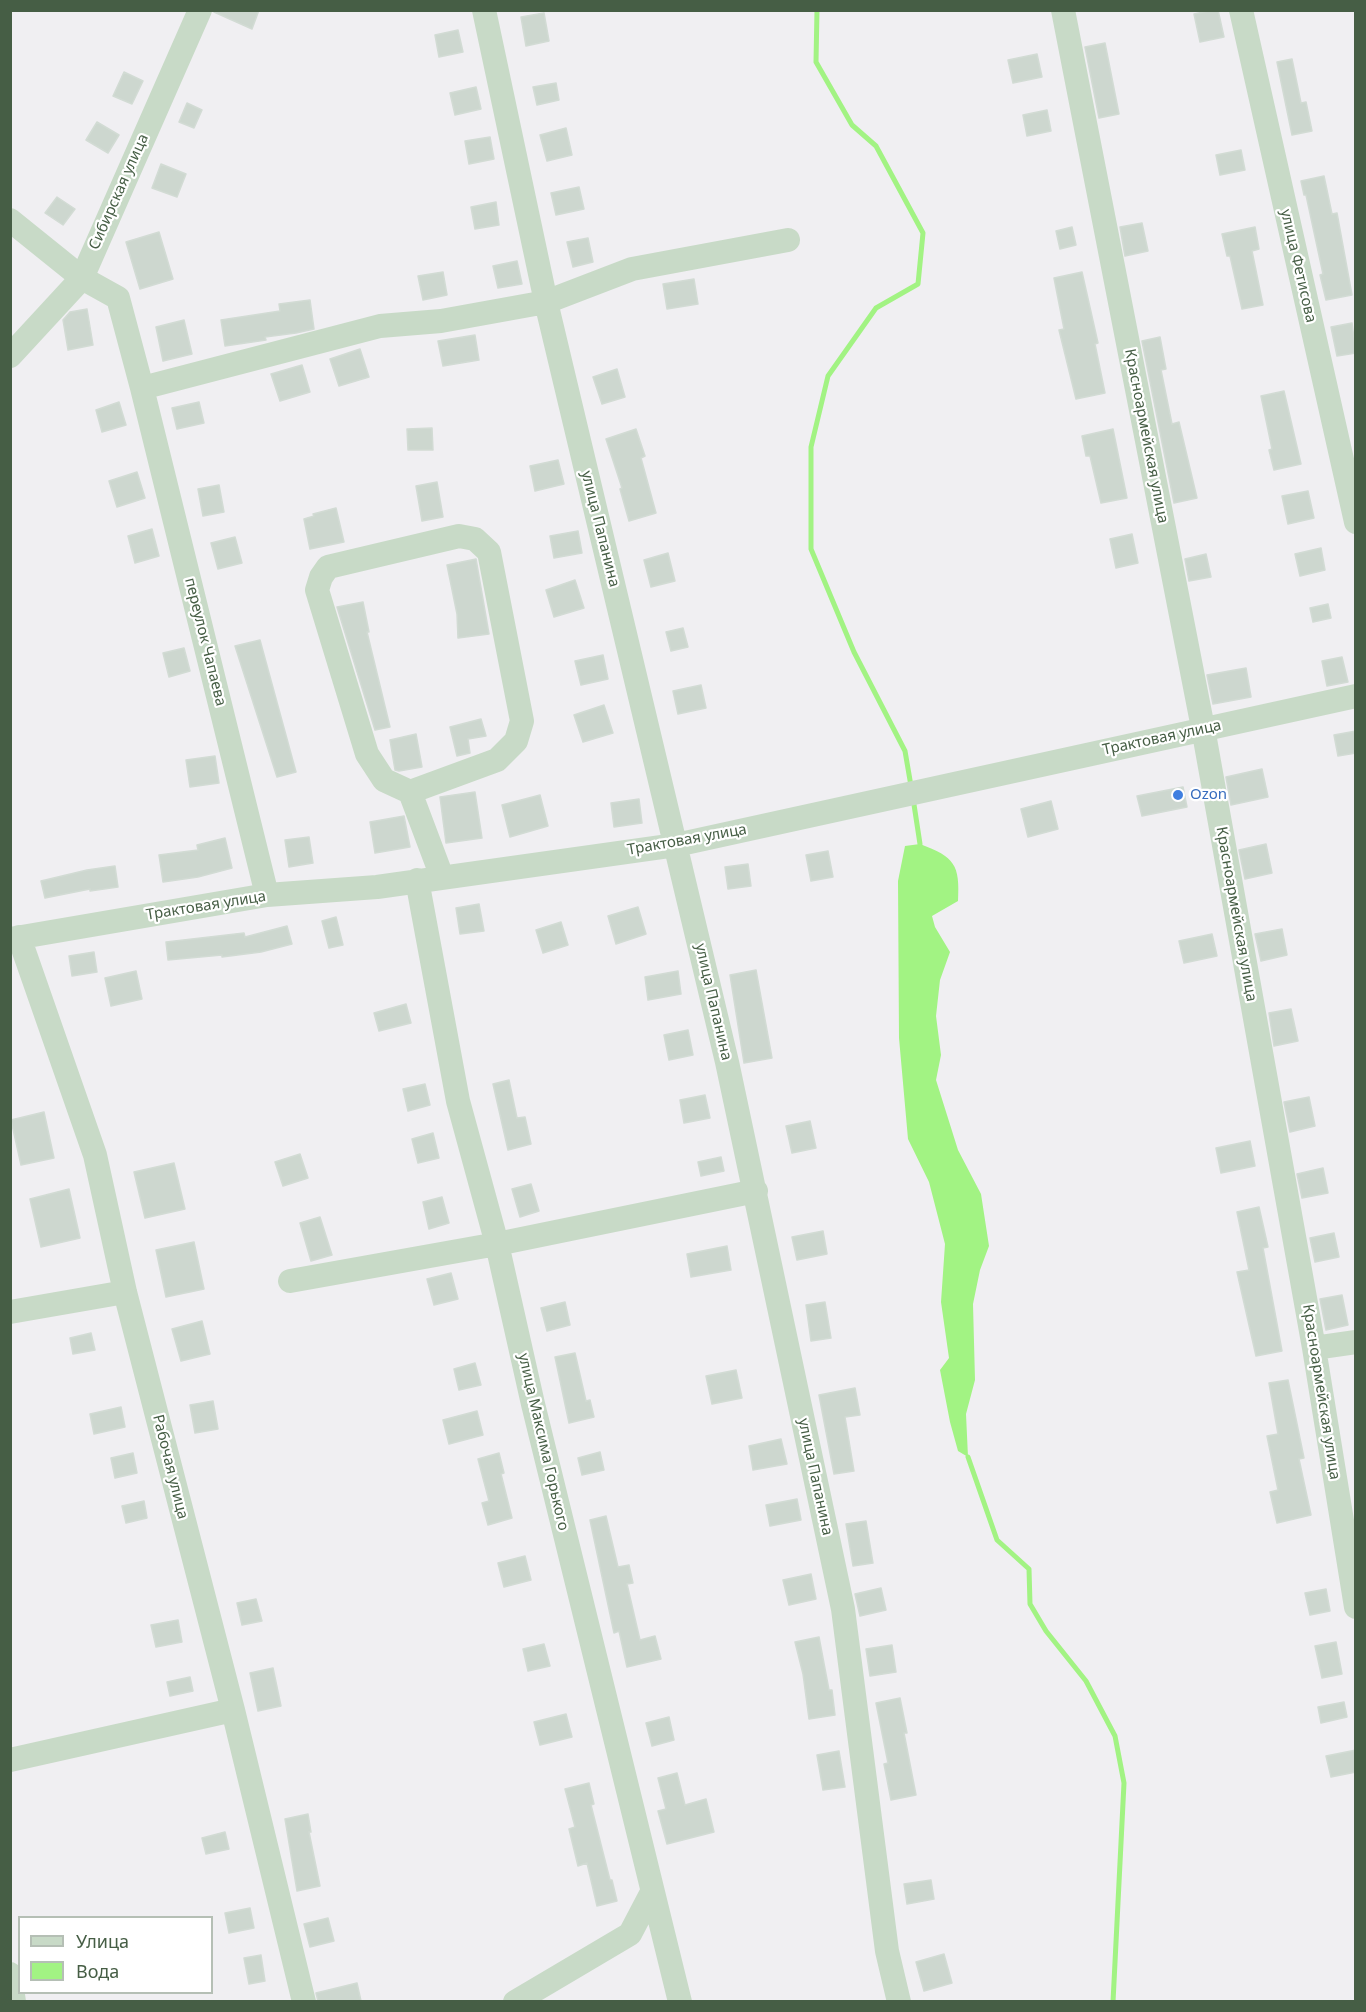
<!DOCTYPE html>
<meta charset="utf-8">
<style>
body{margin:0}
#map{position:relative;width:1366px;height:2012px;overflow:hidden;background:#f0eff2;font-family:"Noto Sans",sans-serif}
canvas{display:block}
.frame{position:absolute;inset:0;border:12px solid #465e45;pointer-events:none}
.legend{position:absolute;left:18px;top:1916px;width:195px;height:78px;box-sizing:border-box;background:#fff;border:2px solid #b5bfb5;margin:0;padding:8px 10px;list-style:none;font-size:18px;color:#465e45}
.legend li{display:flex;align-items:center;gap:12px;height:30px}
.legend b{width:30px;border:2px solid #b5bfb5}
</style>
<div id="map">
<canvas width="1366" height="2012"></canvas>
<div class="frame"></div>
<ul class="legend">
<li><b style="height:8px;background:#c8dac7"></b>Улица</li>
<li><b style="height:16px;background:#a2f383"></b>Вода</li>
</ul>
</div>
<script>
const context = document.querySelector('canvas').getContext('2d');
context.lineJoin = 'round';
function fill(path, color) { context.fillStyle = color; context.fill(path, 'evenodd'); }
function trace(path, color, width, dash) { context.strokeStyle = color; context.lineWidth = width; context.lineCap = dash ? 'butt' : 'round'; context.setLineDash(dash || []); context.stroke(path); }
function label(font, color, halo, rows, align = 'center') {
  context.font = font + ' "Noto Sans",sans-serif'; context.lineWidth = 4.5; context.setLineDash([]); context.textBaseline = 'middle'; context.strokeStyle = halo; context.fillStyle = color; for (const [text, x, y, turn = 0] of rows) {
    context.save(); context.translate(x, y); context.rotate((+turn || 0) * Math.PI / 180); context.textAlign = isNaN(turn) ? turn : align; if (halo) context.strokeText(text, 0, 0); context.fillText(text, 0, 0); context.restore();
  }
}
const water = new Path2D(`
 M 920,844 C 955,857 960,865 958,901 L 932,916 L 935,927 L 950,952 L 940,980 L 936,1016 L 941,1055 L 936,1080 L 958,1150 L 981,1194 L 989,1246 L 980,1270 L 973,1304 L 975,1380 L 966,1414 L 968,1457 L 958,1451 L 950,1422 L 940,1370 L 949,1358 L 941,1302 L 945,1244 L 929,1182 L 908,1139 L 899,1038 L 898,881 L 905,846 Z`);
const stream = new Path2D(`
 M 817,10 L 816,62 L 852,125 L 876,146 L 923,233 L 918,284 L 876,308 L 828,376 L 811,447 L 811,549 L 854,652 L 905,751 L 911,786
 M 913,798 L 920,844
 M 968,1457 L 997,1540 L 1029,1569 L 1030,1604 L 1046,1631 L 1086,1681 L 1115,1736 L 1124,1783 L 1113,2002`);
const building = new Path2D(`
 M 214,10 L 259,10 L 252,29 L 214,12 Z
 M 1213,10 L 1218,10 L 1224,37 L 1200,42 L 1194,14 Z
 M 544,13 L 549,41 L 526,46 L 521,17 Z
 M 458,30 L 463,52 L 439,57 L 435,35 Z
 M 1105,43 L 1119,114 L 1099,118 L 1085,47 Z
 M 1037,54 L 1042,77 L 1013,83 L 1008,60 Z
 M 1292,59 L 1301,103 L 1306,102 L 1312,131 L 1292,135 L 1277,62 Z
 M 124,72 L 143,81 L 132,104 L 113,96 Z
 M 556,83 L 559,100 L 537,105 L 533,87 Z
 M 476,87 L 481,109 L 455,115 L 450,93 Z
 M 187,103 L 202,110 L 194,128 L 179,122 Z
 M 1047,110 L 1051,131 L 1027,136 L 1023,115 Z
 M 97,122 L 119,135 L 108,153 L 86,140 Z
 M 566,128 L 572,155 L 547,161 L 540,135 Z
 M 490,137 L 494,159 L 469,164 L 465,141 Z
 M 1241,150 L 1245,170 L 1220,175 L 1216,155 Z
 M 161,164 L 186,174 L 177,197 L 152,188 Z
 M 1324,176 L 1332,214 L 1337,213 L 1352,295 L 1326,300 L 1320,275 L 1323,274 L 1306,195 L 1304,195 L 1301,181 Z
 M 579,187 L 584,209 L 556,215 L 551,193 Z
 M 57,197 L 75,209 L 63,225 L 45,213 Z
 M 496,202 L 499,225 L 475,229 L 471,207 Z
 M 1142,223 L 1148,251 L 1125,256 L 1120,227 Z
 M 1072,227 L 1076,245 L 1060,249 L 1056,231 Z
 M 1255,227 L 1259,249 L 1252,251 L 1263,305 L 1242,309 L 1230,256 L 1227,256 L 1222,234 Z
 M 159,232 L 173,279 L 140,289 L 126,242 Z
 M 588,238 L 593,262 L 573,267 L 567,242 Z
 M 517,261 L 522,284 L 498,288 L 493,266 Z
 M 443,272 L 447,295 L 423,300 L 418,276 Z
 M 1082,272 L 1098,343 L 1095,344 L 1105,393 L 1076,399 L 1059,330 L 1064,329 L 1054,278 Z
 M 694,279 L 698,304 L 667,309 L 663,284 Z
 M 310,300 L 314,329 L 296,333 L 265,337 L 266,340 L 225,346 L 221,320 L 280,311 L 279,304 Z
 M 87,309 L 93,345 L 68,350 L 63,320 L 70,312 Z
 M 184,320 L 192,354 L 163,361 L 156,327 Z
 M 1352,323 L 1356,353 L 1337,356 L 1331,327 Z
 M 475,335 L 479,360 L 443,366 L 438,341 Z
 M 1160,337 L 1166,369 L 1161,370 L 1172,424 L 1179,422 L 1197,498 L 1174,503 L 1142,341 Z
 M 360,349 L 369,377 L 339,386 L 330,359 Z
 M 302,365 L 310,392 L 280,401 L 271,374 Z
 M 617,369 L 625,397 L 602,404 L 593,377 Z
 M 1284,391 L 1301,464 L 1274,470 L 1269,450 L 1272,449 L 1261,396 Z
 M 119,402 L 126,425 L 102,432 L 96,410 Z
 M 199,402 L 204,423 L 177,429 L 172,408 Z
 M 432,428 L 433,450 L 408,450 L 407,429 Z
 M 636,429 L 645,456 L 641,458 L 656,513 L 629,521 L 620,489 L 622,488 L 606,439 Z
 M 1113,429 L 1127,498 L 1101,503 L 1090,456 L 1086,456 L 1082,436 Z
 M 558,460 L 564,484 L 535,491 L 530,466 Z
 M 137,472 L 145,498 L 117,507 L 109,481 Z
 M 437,482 L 443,517 L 422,521 L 416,486 Z
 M 219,485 L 224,512 L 203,516 L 198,489 Z
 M 1308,491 L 1314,518 L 1288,524 L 1282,496 Z
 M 336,508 L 344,542 L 310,549 L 304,519 L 314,516 L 313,514 Z
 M 152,529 L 159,556 L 135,563 L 128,536 Z
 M 578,531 L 582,553 L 554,558 L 550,536 Z
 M 1132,534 L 1138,563 L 1116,568 L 1110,539 Z
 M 235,537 L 242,563 L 218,569 L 211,543 Z
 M 1321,548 L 1325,570 L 1300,576 L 1295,554 Z
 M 668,553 L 675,581 L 651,587 L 644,560 Z
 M 1206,554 L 1211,577 L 1189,581 L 1185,559 Z
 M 476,559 L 489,634 L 458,638 L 457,614 L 447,565 Z
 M 575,580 L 584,608 L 554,617 L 546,590 Z
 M 363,602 L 369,632 L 367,632 L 390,727 L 375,730 L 337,607 Z
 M 1328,604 L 1331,618 L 1313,622 L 1310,608 Z
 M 683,628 L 688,647 L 671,651 L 666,632 Z
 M 260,640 L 296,772 L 277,777 L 235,646 Z
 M 184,648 L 190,671 L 169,677 L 163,653 Z
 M 603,655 L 608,679 L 581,685 L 575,661 Z
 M 1342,657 L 1348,682 L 1327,686 L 1322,661 Z
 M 1246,668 L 1251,697 L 1213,704 L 1207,675 Z
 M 701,685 L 706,708 L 678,714 L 673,691 Z
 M 604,705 L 613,733 L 583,742 L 574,715 Z
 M 481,719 L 486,736 L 468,739 L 470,753 L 457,756 L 450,727 Z
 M 1356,731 L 1356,753 L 1338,756 L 1334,735 Z
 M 416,734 L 422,767 L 399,771 L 395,770 L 390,740 Z
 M 215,756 L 219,783 L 190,787 L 186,760 Z
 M 1262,769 L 1268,797 L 1231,805 L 1226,777 Z
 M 1183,787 L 1187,807 L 1142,816 L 1137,796 Z
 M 475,792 L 482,838 L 446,843 L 440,797 Z
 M 540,795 L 548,826 L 510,837 L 502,805 Z
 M 639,799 L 642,823 L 614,827 L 611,803 Z
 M 1051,801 L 1058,829 L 1028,837 L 1021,809 Z
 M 404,816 L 410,847 L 375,853 L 370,822 Z
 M 309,837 L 313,863 L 289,867 L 285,840 Z
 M 225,838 L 232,868 L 198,877 L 163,882 L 159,855 L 198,850 L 197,845 Z
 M 1266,844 L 1272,873 L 1245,879 L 1239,850 Z
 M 828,851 L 833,877 L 811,881 L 806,855 Z
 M 748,864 L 751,886 L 728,889 L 725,867 Z
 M 115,866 L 118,887 L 90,891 L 90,889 L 45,898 L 41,881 L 87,870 Z
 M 479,904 L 484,931 L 460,934 L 456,908 Z
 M 638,907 L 646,934 L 616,944 L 608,916 Z
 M 336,917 L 343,945 L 329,948 L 322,921 Z
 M 561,922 L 568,945 L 543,953 L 536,930 Z
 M 287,926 L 292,944 L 261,952 L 222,957 L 222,955 L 168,960 L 166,942 L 244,933 L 245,937 Z
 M 1282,929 L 1287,955 L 1261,961 L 1255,934 Z
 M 1212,934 L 1217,956 L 1184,963 L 1179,941 Z
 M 94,952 L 97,972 L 72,976 L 69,956 Z
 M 756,970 L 772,1058 L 744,1063 L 730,975 Z
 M 136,971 L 142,999 L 111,1006 L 105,978 Z
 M 678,971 L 681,994 L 648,1000 L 645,977 Z
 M 406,1004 L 411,1023 L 379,1031 L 374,1013 Z
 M 1291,1009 L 1298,1041 L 1274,1046 L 1269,1013 Z
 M 688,1030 L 693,1055 L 669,1060 L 664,1035 Z
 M 509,1080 L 517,1118 L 525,1117 L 531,1144 L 508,1150 L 493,1084 Z
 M 425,1084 L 430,1105 L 408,1111 L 403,1089 Z
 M 705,1095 L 710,1118 L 684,1123 L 680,1100 Z
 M 1309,1097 L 1315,1126 L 1290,1132 L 1284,1102 Z
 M 44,1112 L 54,1158 L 21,1165 L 11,1120 Z
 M 810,1121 L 816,1148 L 792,1153 L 786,1126 Z
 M 433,1133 L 439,1158 L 418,1163 L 412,1139 Z
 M 1250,1141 L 1255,1166 L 1221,1173 L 1216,1148 Z
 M 300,1154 L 308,1178 L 283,1186 L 275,1162 Z
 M 721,1157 L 724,1171 L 701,1176 L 698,1162 Z
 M 174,1163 L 185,1209 L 145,1218 L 134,1172 Z
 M 1323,1168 L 1328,1193 L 1302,1198 L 1297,1174 Z
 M 531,1184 L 539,1211 L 520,1217 L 512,1189 Z
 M 69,1189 L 80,1238 L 41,1247 L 30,1199 Z
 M 442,1197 L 449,1223 L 429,1229 L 423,1202 Z
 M 1259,1207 L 1268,1247 L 1263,1248 L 1282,1351 L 1256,1356 L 1237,1272 L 1249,1270 L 1237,1212 Z
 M 320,1217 L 332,1255 L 311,1261 L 300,1223 Z
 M 823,1231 L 827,1254 L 797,1260 L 792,1237 Z
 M 1334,1233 L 1339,1257 L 1315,1262 L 1310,1238 Z
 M 194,1242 L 204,1289 L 166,1297 L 156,1250 Z
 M 727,1246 L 731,1270 L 691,1277 L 687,1254 Z
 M 451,1273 L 458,1299 L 434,1305 L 427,1279 Z
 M 1342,1295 L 1348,1325 L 1326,1330 L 1320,1299 Z
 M 565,1302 L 570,1325 L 547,1331 L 541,1308 Z
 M 825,1302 L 831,1338 L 811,1341 L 806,1305 Z
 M 202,1321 L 210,1354 L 181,1361 L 172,1329 Z
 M 91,1333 L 95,1350 L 73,1354 L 70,1338 Z
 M 575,1353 L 586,1401 L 590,1400 L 594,1417 L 569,1423 L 555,1357 Z
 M 475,1363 L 481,1385 L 459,1390 L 454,1369 Z
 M 736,1370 L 742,1398 L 712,1404 L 706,1376 Z
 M 1288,1380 L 1304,1458 L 1299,1459 L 1311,1515 L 1277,1523 L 1270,1492 L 1278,1490 L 1267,1436 L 1278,1434 L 1269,1383 Z
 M 855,1388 L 860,1415 L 845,1417 L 854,1471 L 834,1474 L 819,1395 Z
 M 213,1401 L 218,1429 L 195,1433 L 190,1405 Z
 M 121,1407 L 125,1427 L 94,1434 L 90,1414 Z
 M 477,1411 L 483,1435 L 449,1444 L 443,1420 Z
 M 781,1439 L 787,1464 L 753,1470 L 749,1446 Z
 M 600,1452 L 604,1470 L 582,1475 L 578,1458 Z
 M 133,1453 L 137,1473 L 115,1478 L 111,1458 Z
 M 499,1453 L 504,1473 L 501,1474 L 512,1518 L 488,1525 L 482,1503 L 489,1501 L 478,1459 Z
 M 797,1499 L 801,1520 L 770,1526 L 766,1505 Z
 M 144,1501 L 147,1518 L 126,1523 L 122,1506 Z
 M 606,1516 L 618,1567 L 629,1565 L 633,1583 L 627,1584 L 640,1640 L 655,1636 L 661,1659 L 627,1667 L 619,1631 L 614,1633 L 590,1520 Z
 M 866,1521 L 873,1563 L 853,1566 L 846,1524 Z
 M 525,1556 L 531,1580 L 504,1587 L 498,1563 Z
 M 811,1574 L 816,1599 L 789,1605 L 783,1580 Z
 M 881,1588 L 886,1610 L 860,1616 L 855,1594 Z
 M 1326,1589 L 1330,1611 L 1310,1615 L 1305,1593 Z
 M 256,1599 L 262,1621 L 242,1625 L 237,1603 Z
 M 178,1620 L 182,1642 L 156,1647 L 151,1625 Z
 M 819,1637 L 829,1690 L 832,1690 L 835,1715 L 809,1719 L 803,1674 L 795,1642 Z
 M 1336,1642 L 1342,1674 L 1322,1678 L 1315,1646 Z
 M 544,1644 L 550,1666 L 528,1671 L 523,1649 Z
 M 892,1645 L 896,1672 L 870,1676 L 866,1649 Z
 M 273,1668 L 281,1706 L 258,1711 L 250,1673 Z
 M 190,1677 L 193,1691 L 170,1696 L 167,1682 Z
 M 900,1698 L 907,1733 L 904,1733 L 916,1795 L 891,1800 L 884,1764 L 888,1763 L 876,1703 Z
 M 1344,1702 L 1347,1717 L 1321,1723 L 1318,1707 Z
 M 566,1714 L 572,1737 L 540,1745 L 534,1722 Z
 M 669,1717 L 674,1740 L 652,1746 L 646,1723 Z
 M 1356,1750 L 1356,1772 L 1331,1777 L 1326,1756 Z
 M 839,1751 L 845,1787 L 823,1790 L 817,1755 Z
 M 677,1773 L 685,1805 L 706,1799 L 714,1832 L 667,1844 L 658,1811 L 666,1809 L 658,1778 Z
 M 589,1783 L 594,1804 L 591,1805 L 610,1880 L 612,1880 L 617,1901 L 597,1906 L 587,1863 L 578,1866 L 569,1829 L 575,1827 L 565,1789 Z
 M 308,1814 L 311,1832 L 309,1832 L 320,1886 L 297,1891 L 285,1819 Z
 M 225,1832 L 229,1849 L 206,1854 L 202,1838 Z
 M 931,1880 L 934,1899 L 907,1904 L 904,1884 Z
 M 250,1908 L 254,1928 L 229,1933 L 225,1913 Z
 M 328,1918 L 334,1941 L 310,1947 L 304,1924 Z
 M 944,1954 L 952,1983 L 924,1991 L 916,1962 Z
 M 261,1955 L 265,1981 L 249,1984 L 244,1958 Z
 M 357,1983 L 361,2001 L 318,2001 L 316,1993 Z`);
const minor = new Path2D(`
 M 484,10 L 546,302 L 727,1062 L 843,1609 L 887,1951 L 899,2002
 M 1063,10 L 1203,728 L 1314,1348 L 1356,1607
 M 1241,10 L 1356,522
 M 10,220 L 82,278 L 118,298 L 142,388 L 267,895
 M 10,356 L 82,278 L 200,10
 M 142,388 L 380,326 L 441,321 L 546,302 L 632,269 L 788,240
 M 459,536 L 475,539 L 489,552 L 522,721 L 516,741 L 497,760 L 410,792 L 384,780 L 367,754 L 317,590 L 321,577 L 328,567 Z
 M 410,792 L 442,877
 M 417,880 L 458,1101 L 497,1244 L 533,1404 L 680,2002
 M 19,937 L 95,1155 L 125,1292 L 233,1710 L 304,2002
 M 10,939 L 267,895 L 377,887 L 676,845 L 1356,696
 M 290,1281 L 497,1244 L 756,1191
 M 10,1312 L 125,1292
 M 1314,1348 L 1356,1342
 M 10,1760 L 233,1710
 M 10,1974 L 14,2002
 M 515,2002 L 630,1934 L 652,1892`);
const markers = [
 [1178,795,6,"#3f7fe0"]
];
const streetNames = [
 ["Сибирская улица",119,192,-66],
 ["улица Фетисова",1298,266,77],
 ["Красноармейская улица",1146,436,79],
 ["улица Папанина",600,529,76],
 ["переулок Чапаева",205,642,76],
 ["Трактовая улица",1162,738,-12],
 ["Трактовая улица",687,840,-10],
 ["Трактовая улица",206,906,-9],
 ["Красноармейская улица",1236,914,80],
 ["улица Папанина",713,1002,77],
 ["Красноармейская улица",1321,1392,81],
 ["улица Максима Горького",543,1442,77],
 ["Рабочая улица",170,1467,76],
 ["улица Папанина",815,1477,78]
];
const shopNames = [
 ["Ozon",1190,795]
];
fill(water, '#a2f383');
trace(stream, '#a2f383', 5);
fill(building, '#cdd7cf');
trace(building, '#d2dbd4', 1.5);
trace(minor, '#c8dac7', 24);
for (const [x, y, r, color] of markers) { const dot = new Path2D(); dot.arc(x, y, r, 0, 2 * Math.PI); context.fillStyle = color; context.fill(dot); trace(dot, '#fff', 2); }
label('15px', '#465e45', '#fff', streetNames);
label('15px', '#366cbe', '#fff', shopNames, 'left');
</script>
